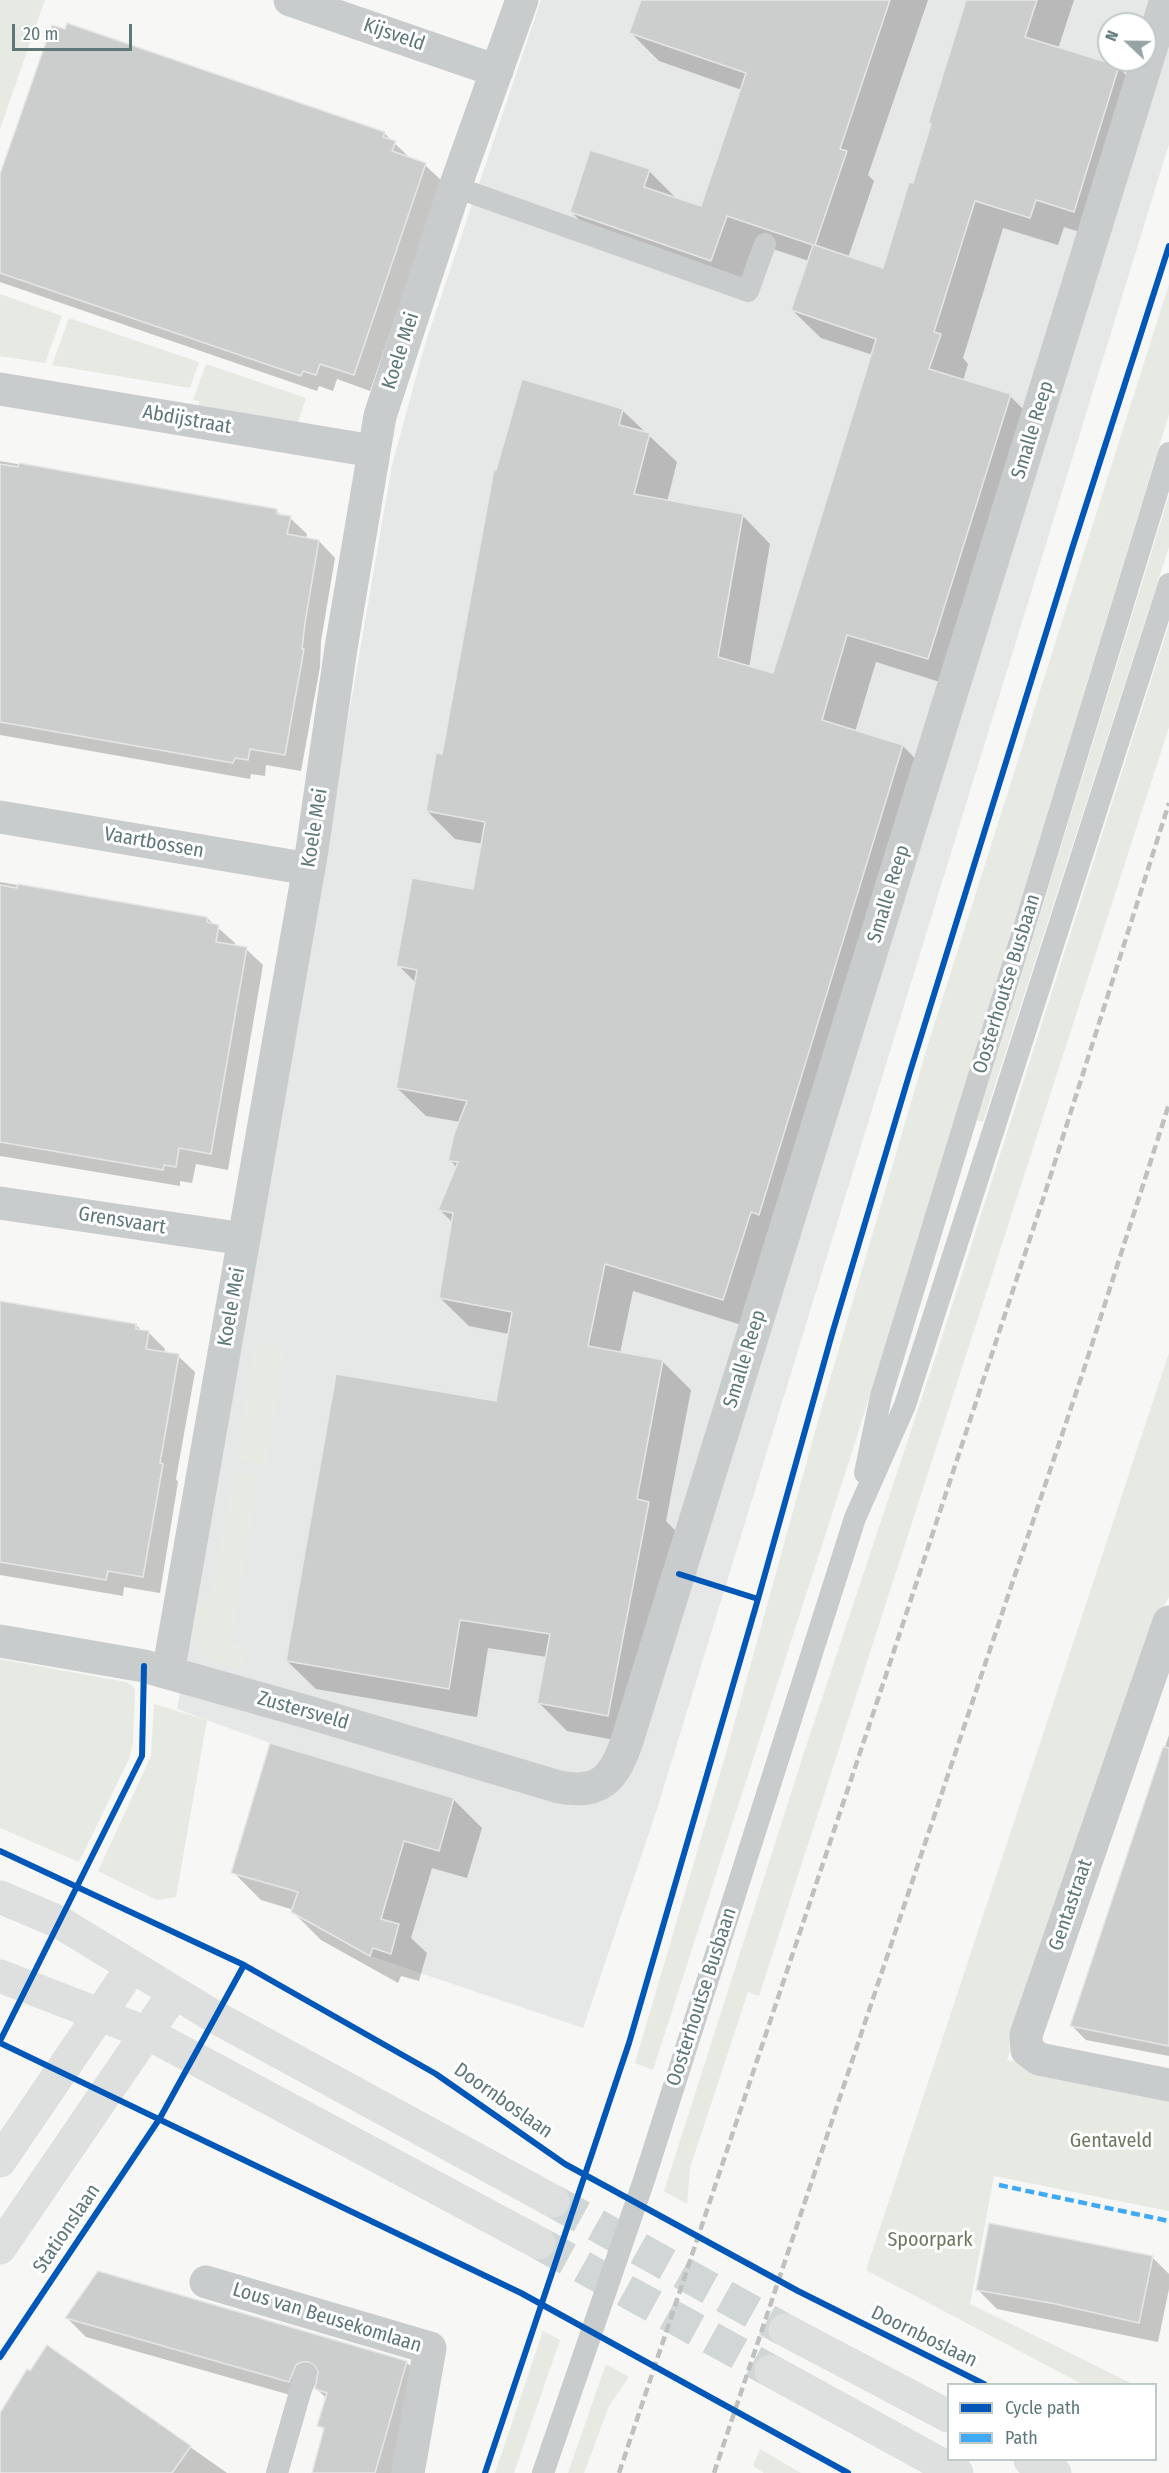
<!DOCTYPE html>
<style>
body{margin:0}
#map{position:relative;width:1169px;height:2473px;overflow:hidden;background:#f7f7f6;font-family:"Fira Sans Condensed",sans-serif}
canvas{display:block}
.legend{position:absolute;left:947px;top:2383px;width:210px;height:78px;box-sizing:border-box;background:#fff;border:2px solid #bfc9ca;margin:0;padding:8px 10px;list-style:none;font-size:18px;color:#5e787a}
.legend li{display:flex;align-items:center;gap:12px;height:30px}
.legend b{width:30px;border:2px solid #bfc9ca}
.north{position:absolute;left:1097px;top:12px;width:60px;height:60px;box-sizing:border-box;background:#fff;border:2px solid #bfc9ca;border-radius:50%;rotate:292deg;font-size:16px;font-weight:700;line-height:24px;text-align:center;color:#5e787a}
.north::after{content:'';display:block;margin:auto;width:21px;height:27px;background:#94a4a5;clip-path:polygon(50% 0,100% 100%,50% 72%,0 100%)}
.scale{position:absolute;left:12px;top:24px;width:120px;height:27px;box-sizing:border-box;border:3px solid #5e787a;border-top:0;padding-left:8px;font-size:18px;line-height:21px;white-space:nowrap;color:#5e787a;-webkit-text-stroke:4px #fff;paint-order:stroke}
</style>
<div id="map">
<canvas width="1169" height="2473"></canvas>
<ul class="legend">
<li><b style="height:8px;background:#0057b8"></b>Cycle path</li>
<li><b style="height:8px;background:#3fa9f5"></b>Path</li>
</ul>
<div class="north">N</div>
<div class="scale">20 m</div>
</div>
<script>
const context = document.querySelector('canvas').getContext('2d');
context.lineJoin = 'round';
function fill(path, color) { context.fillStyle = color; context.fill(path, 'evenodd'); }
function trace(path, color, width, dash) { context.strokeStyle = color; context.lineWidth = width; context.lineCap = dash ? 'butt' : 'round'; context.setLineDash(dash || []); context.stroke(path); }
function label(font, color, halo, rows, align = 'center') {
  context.font = font + ' "Fira Sans Condensed",sans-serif'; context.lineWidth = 6; context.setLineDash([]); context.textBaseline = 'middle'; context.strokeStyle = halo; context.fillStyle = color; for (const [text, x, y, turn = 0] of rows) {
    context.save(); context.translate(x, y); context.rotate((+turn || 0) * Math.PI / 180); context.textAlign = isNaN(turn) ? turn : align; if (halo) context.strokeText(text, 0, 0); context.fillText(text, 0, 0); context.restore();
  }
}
const built = new Path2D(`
 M 541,0 L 1169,0 L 1169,144 L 657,1809 L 583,2028 L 370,1956 L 291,1912 L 298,1892 L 231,1873 L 270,1743 L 177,1709 L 392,465 L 425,344 ZM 1109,24 L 1145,24 L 1145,60 L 1109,60 Z`);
const green = new Path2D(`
 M 0,0 L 45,0 L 0,129 Z
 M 1169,284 L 1169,414 L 860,1427 L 653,2070 L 635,2063 L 727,1750 L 821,1410 L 929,1041 Z
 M 0,294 L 62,316 L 45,363 L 0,356 Z
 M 69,318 L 199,362 L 190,388 L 52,365 Z
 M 206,364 L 306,398 L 297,425 L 199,409 L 199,401 L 193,400 Z
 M 1169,495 L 1169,547 L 983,1122 L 977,1120 Z
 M 1169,624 L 1169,727 L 759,1996 L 748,1992 L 690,2168 L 687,2204 L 664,2191 L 802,1759 L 943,1334 Z
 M 255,1343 L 275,1346 L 284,1355 L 267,1465 L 236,1459 Z
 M 1169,1353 L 1169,1597 L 1155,1621 L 1007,2060 L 1169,2093 L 1169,2211 L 994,2176 L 970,2304 L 1133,2384 L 1082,2384 L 866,2270 Z
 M 234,1473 L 260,1475 L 232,1644 L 249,1647 L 241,1671 L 210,1659 L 190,1637 L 196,1601 L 210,1598 Z
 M 0,1659 L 126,1682 L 133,1686 L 135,1690 L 133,1743 L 129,1759 L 79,1862 L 0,1828 Z
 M 154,1704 L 207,1720 L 176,1897 L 157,1900 L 98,1871 L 151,1756 Z
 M 543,2331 L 560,2340 L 514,2473 L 495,2473 Z
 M 606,2364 L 629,2377 L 609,2406 L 584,2473 L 568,2473 Z
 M 760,2449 L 801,2473 L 764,2473 L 753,2466 Z`);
const shadow = new Path2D(`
 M 642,0 L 928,0 L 868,175 L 874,181 L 848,258 L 883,270 L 914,185 L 968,0 L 1074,0 L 1058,49 L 1119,68 L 1147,96 L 1102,239 L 1064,227 L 1058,245 L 1003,228 L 963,358 L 968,364 L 963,381 L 1010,396 L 1038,424 L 956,687 L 876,662 L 855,732 L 903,746 L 931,775 L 751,1328 L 633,1291 L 620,1353 L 662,1361 L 691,1390 L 666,1521 L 677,1532 L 636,1744 L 567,1731 L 539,1703 L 547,1657 L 488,1648 L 477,1717 L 316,1689 L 287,1661 L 497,1403 L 509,1334 L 469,1326 L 440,1298 L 453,1223 L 440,1210 L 457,1168 L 450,1160 L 460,1122 L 426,1116 L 397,1088 L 416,983 L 398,965 L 475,891 L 483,844 L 455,839 L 427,811 L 444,756 L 622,410 L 677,462 L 667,502 L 742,515 L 770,544 L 749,668 L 774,675 L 873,355 L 821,338 L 792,310 L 809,261 L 755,243 L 739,289 L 600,240 L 571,212 L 649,171 L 678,200 L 702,208 L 742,90 L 659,61 L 631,33 Z
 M 384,133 L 411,159 L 425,165 L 442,181 L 370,391 L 337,379 L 333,391 L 319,386 L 317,391 L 0,282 L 0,180 Z
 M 0,461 L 276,510 L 283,517 L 290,518 L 307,534 L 306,539 L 319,541 L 335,558 L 321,641 L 320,667 L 301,771 L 266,765 L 265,776 L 251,774 L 250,779 L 0,735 Z
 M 0,882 L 207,918 L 235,943 L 234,946 L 246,949 L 263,965 L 228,1170 L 196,1164 L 192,1183 L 180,1181 L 180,1186 L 0,1156 Z
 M 0,1302 L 136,1325 L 142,1331 L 148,1332 L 165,1349 L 164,1353 L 178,1356 L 195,1372 L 176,1479 L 178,1482 L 160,1593 L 124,1587 L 123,1596 L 0,1575 Z
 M 1169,1735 L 1169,2056 L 1086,2040 L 1071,2025 Z
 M 453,1799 L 482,1828 L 467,1878 L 432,1868 L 411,1938 L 427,1953 L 419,1981 L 401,1976 L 398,1983 L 321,1940 L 293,1912 L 294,1910 L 261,1900 L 233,1872 Z
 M 1152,2257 L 1169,2274 L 1169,2289 L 1158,2342 L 997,2309 L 978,2290 Z
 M 67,2318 L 406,2362 L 426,2381 L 400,2473 L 314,2473 L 325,2431 L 319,2425 L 327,2399 L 317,2389 L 317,2380 L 308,2400 L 86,2337 Z
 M 48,2347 L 227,2473 L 0,2473 L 0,2414 Z`);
const building = new Path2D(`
 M 641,0 L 890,0 L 840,149 L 847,151 L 815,245 L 883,268 L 909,182 L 913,183 L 931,124 L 928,123 L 966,0 L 1037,0 L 1025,37 L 1119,66 L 1074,212 L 1036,200 L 1030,218 L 975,201 L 934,332 L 941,334 L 929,369 L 1011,394 L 928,659 L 847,635 L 822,720 L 903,745 L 759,1215 L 751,1212 L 723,1300 L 605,1264 L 588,1346 L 663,1360 L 637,1499 L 649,1502 L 608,1716 L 537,1703 L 550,1634 L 460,1620 L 449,1689 L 286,1661 L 336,1374 L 496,1401 L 512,1312 L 439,1298 L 453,1213 L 438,1210 L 458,1162 L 448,1161 L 454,1134 L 467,1101 L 396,1088 L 417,970 L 396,966 L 412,878 L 473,889 L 485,822 L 426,811 L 436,753 L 442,754 L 494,469 L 496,470 L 522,379 L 623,409 L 619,425 L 650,433 L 634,494 L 743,514 L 718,657 L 773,673 L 876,339 L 791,310 L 813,245 L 727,216 L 711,261 L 570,212 L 590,150 L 650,169 L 644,187 L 701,206 L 746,73 L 629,33 Z
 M 67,23 L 385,132 L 383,137 L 396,141 L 392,151 L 426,163 L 354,375 L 320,364 L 316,375 L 303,371 L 301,376 L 0,273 L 0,174 L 52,25 L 65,29 Z
 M 19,463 L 277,509 L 277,514 L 291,516 L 287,534 L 319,540 L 305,623 L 302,649 L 304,649 L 285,755 L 250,749 L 248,760 L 235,758 L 233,763 L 0,722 L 0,464 L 18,467 Z
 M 18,884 L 207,917 L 207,922 L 219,925 L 216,942 L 247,947 L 211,1154 L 179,1148 L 176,1167 L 164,1165 L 163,1170 L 0,1142 L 0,885 L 17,888 Z
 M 0,1301 L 136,1324 L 136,1329 L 149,1331 L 146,1349 L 179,1354 L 160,1463 L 163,1464 L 143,1577 L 108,1571 L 106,1580 L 0,1562 Z
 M 270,1743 L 454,1798 L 439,1851 L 404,1841 L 381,1919 L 399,1924 L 391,1954 L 373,1948 L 370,1956 L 291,1912 L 298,1892 L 231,1873 Z
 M 1163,1747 L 1169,1748 L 1169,2046 L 1070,2026 Z
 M 989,2223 L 1153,2256 L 1139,2323 L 1056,2304 L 976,2290 Z
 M 98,2271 L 407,2361 L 375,2473 L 312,2473 L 324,2428 L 317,2426 L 327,2393 L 315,2389 L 318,2372 L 315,2366 L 309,2362 L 302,2362 L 296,2365 L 289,2382 L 65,2318 Z
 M 47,2345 L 191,2446 L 172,2473 L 0,2473 L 0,2413 L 27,2369 L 30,2371 Z`);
const secondaryTunnel = new Path2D(`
 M 553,2201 L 785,2330
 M 539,2243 L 771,2371`);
const service = new Path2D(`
 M 455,187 L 748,291 L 765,244
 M 865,1473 L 881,1396 L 1169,453
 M 277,2473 L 305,2375
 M 543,2473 L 644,2180 L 855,1518 L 905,1405 L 1169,584`);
const minor = new Path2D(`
 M 290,0 L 497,71
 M 0,389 L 373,451
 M 0,817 L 309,869
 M 0,1203 L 244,1239
 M 1169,1622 L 1026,2035 L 1027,2050 L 1039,2059 L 1169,2085
 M 0,1641 L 144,1666 L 311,1713 L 559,1787 C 601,1795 614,1778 627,1741 L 1166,0
 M 168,1673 L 312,850 L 341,648 L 380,416 L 455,187 L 522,0
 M 206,2282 L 430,2348 L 408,2473`);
const secondary = new Path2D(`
 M 0,1897 L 59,1922 L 215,2017 L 553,2201
 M 0,1976 L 147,2033 L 539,2243
 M 0,2161 L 132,1967
 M 0,2248 L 174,1993
 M 785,2330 L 948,2416
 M 771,2371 L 957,2473
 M 1030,2460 L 1055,2473`);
const rail = new Path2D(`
 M 619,2473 L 884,1681 L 1046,1190 L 1169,803
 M 714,2473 L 1085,1366 L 1169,1104`);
const quiet = new Path2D(`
 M 999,2185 L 1169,2221`);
const cycleway = new Path2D(`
 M 679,1574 L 758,1599
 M 0,1851 L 244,1965 L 436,2074 L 565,2164 L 798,2291 L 984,2384
 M 0,2041 L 142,1756 L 144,1666
 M 0,2043 L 521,2293 L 848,2473
 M 0,2357 L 160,2118 L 244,1965
 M 485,2473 L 629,2043 L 758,1599 L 832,1334 L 910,1072 L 1072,549 L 1169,246`);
const streetNames = [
 ["Kijsveld",394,35,19],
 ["Koele Mei",401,351,-72],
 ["Abdijstraat",187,420,10],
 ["Smalle Reep",1033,430,-73],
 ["Koele Mei",315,828,-81],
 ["Vaartbossen",154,843,10],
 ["Smalle Reep",889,894,-73],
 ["Oosterhoutse Busbaan",1007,984,-73],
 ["Grensvaart",122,1221,9],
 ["Koele Mei",232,1307,-80],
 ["Smalle Reep",745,1359,-73],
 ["Zustersveld",303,1711,16],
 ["Gentastraat",1071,1905,-71],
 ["Oosterhoutse Busbaan",702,1997,-72],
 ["Doornboslaan",503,2101,35],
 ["Stationslaan",67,2229,-56],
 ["Lous van Beusekomlaan",327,2318,17],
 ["Doornboslaan",924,2337,26]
];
const parkNames = [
 ["Gentaveld",1111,2141],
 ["Spoorpark",930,2240]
];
fill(built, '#e6e8e7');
fill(green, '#e7e9e3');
fill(shadow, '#0003');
fill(building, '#cccece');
trace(building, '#e6e6e6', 1.5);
trace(secondaryTunnel, '#d1d7d7', 33, [33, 16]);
trace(service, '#c9cccc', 22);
trace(minor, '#c9cccc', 33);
trace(secondary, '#dedfdf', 33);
trace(rail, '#bec1c0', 4.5, [9, 4.5]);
trace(quiet, '#3fa9f5', 4.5, [9, 4.5]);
trace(cycleway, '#0057b8', 6);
label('20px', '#5e787a', '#fff', streetNames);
label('20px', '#6e7861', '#fff', parkNames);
</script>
